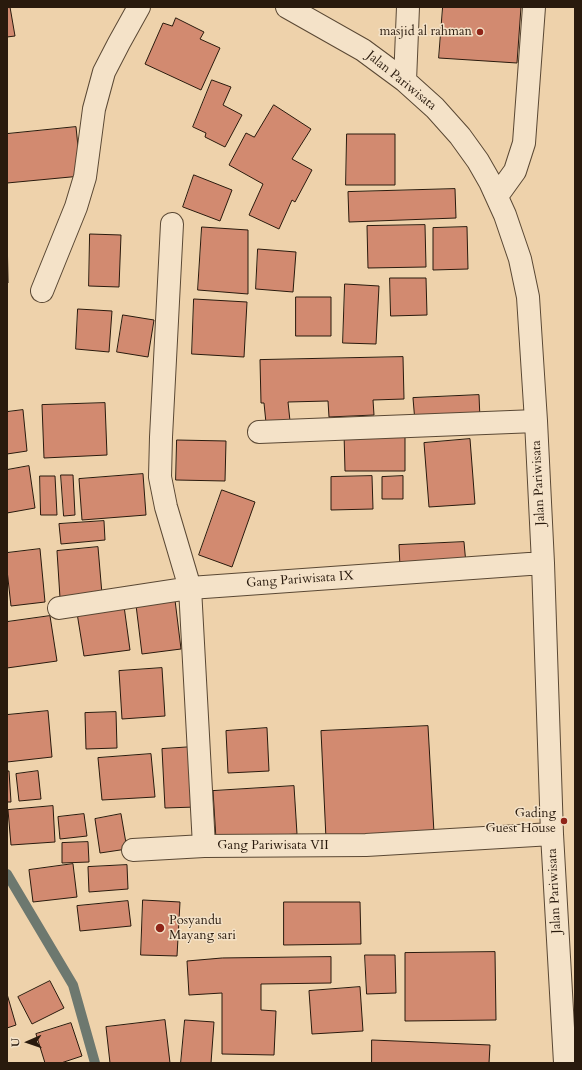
<!DOCTYPE html>
<style>
body{margin:0}
#map{position:relative;width:582px;height:1070px;overflow:hidden;background:#eed2ab;font-family:Cardo,serif}
canvas{display:block}
.frame{position:absolute;inset:0;border:8px solid #291a0d;pointer-events:none}
.north{position:absolute;left:8px;top:1022px;width:40px;height:40px;-webkit-text-stroke:3px #f4e2c8;paint-order:stroke;rotate:268deg;font-size:11px;font-weight:700;line-height:16px;text-align:center;color:#291a0d}
.north::after{content:'';display:block;margin:auto;width:14px;height:18px;background:#291a0d;clip-path:polygon(50% 0,100% 100%,50% 72%,0 100%)}
</style>
<div id="map">
<canvas width="582" height="1070"></canvas>
<div class="frame"></div>
<div class="north">U</div>
</div>
<script>
const context = document.querySelector('canvas').getContext('2d');
context.lineJoin = 'round';
function trace(path, color, width, dash) { context.strokeStyle = color; context.lineWidth = width; context.lineCap = dash ? 'butt' : 'round'; context.setLineDash(dash || []); context.stroke(path); }
function fill(path, color) { context.fillStyle = color; context.fill(path, 'evenodd'); }
function label(font, color, halo, rows, align = 'center') {
  context.font = font + ' Cardo,serif'; context.lineWidth = 3; context.setLineDash([]); context.textBaseline = 'middle'; context.strokeStyle = halo; context.fillStyle = color; for (const [text, x, y, turn = 0] of rows) {
    context.save(); context.translate(x, y); context.rotate((+turn || 0) * Math.PI / 180); context.textAlign = isNaN(turn) ? turn : align; if (halo) context.strokeText(text, 0, 0); context.fillText(text, 0, 0); context.restore();
  }
}
const stream = new Path2D(`
 M 7,874 L 73,985 L 95,1063`);
const building = new Path2D(`
 M 7,7 L 10,7 L 15,36 L 7,37 Z
 M 443,7 L 521,7 L 517,63 L 439,58 Z
 M 176,18 L 204,32 L 200,39 L 220,48 L 201,90 L 145,64 L 163,23 L 172,26 Z
 M 212,80 L 231,87 L 223,105 L 242,115 L 225,147 L 205,137 L 206,133 L 193,127 Z
 M 274,105 L 311,129 L 292,159 L 312,170 L 295,202 L 292,200 L 279,229 L 249,215 L 263,184 L 229,165 L 246,133 L 254,137 Z
 M 76,127 L 81,176 L 7,183 L 7,134 Z
 M 347,134 L 395,134 L 395,185 L 346,185 Z
 M 194,175 L 232,190 L 220,221 L 183,207 Z
 M 455,189 L 456,218 L 349,222 L 348,192 Z
 M 425,225 L 426,267 L 368,268 L 367,226 Z
 M 202,227 L 248,230 L 248,294 L 198,290 Z
 M 467,227 L 468,269 L 433,270 L 433,228 Z
 M 7,228 L 8,283 L 7,283 Z
 M 90,234 L 121,235 L 119,287 L 89,286 Z
 M 258,249 L 296,252 L 293,292 L 256,289 Z
 M 390,278 L 426,278 L 427,315 L 391,316 Z
 M 345,284 L 379,286 L 376,344 L 343,343 Z
 M 296,297 L 331,297 L 331,336 L 296,336 Z
 M 194,299 L 247,302 L 244,357 L 192,354 Z
 M 78,309 L 112,311 L 109,352 L 76,349 Z
 M 123,315 L 154,320 L 148,357 L 117,352 Z
 M 403,357 L 404,399 L 373,400 L 374,415 L 329,417 L 328,401 L 288,402 L 290,421 L 266,423 L 264,403 L 261,403 L 260,360 Z
 M 479,395 L 480,419 L 415,422 L 413,398 Z
 M 105,403 L 107,455 L 44,458 L 42,405 Z
 M 23,410 L 27,451 L 7,454 L 7,412 Z
 M 405,432 L 405,471 L 345,471 L 344,433 Z
 M 470,439 L 475,504 L 429,507 L 424,443 Z
 M 177,440 L 226,441 L 225,481 L 176,480 Z
 M 29,466 L 35,508 L 7,513 L 7,470 Z
 M 143,474 L 146,515 L 82,520 L 79,479 Z
 M 61,475 L 73,475 L 75,515 L 64,516 Z
 M 40,476 L 55,476 L 57,515 L 41,515 Z
 M 372,476 L 373,509 L 331,510 L 331,477 Z
 M 403,476 L 403,499 L 382,499 L 382,477 Z
 M 222,490 L 255,502 L 232,567 L 199,555 Z
 M 104,521 L 105,540 L 61,544 L 59,524 Z
 M 464,542 L 466,564 L 400,567 L 399,545 Z
 M 98,547 L 102,594 L 60,598 L 57,551 Z
 M 40,549 L 45,602 L 11,606 L 7,570 L 7,553 Z
 M 175,600 L 181,649 L 142,654 L 136,605 Z
 M 124,606 L 130,650 L 84,656 L 77,613 Z
 M 50,616 L 57,661 L 7,668 L 7,622 Z
 M 162,668 L 165,716 L 122,719 L 119,671 Z
 M 48,711 L 52,757 L 7,762 L 7,715 Z
 M 116,712 L 117,748 L 86,749 L 85,713 Z
 M 428,726 L 434,833 L 326,839 L 321,731 Z
 M 267,728 L 269,771 L 228,773 L 226,731 Z
 M 193,747 L 196,807 L 165,808 L 162,749 Z
 M 151,754 L 155,797 L 102,800 L 98,758 Z
 M 7,771 L 9,771 L 11,802 L 7,802 Z
 M 38,771 L 41,799 L 19,801 L 16,774 Z
 M 294,786 L 297,834 L 216,839 L 213,791 Z
 M 53,806 L 55,842 L 11,845 L 8,810 Z
 M 84,814 L 87,836 L 60,839 L 58,817 Z
 M 121,814 L 127,849 L 100,853 L 95,819 Z
 M 88,842 L 89,862 L 62,863 L 62,843 Z
 M 73,864 L 77,897 L 33,902 L 29,870 Z
 M 127,865 L 128,889 L 89,892 L 88,867 Z
 M 143,900 L 180,902 L 177,956 L 141,955 Z
 M 128,901 L 131,926 L 80,931 L 77,906 Z
 M 284,902 L 360,902 L 361,944 L 284,945 Z
 M 495,952 L 496,1020 L 405,1021 L 405,953 Z
 M 365,955 L 395,955 L 396,993 L 367,994 Z
 M 331,957 L 331,983 L 261,984 L 261,1010 L 276,1011 L 274,1055 L 222,1054 L 222,993 L 189,995 L 187,961 L 222,958 Z
 M 50,981 L 64,1008 L 32,1024 L 18,997 Z
 M 360,987 L 363,1031 L 312,1034 L 309,991 Z
 M 7,994 L 16,1025 L 7,1028 Z
 M 165,1020 L 170,1063 L 110,1063 L 106,1027 Z
 M 185,1020 L 214,1022 L 211,1063 L 181,1063 Z
 M 71,1023 L 82,1056 L 61,1063 L 45,1063 L 36,1034 Z
 M 372,1040 L 490,1045 L 489,1063 L 372,1063 Z`);
const minor = new Path2D(`
 M 287,7 L 363,50 L 405,81 L 435,108 L 460,136 L 478,161 L 490,182 L 505,215 L 520,259 L 528,297 L 536,421 L 543,563 L 552,834 L 565,1063
 M 405,81 L 408,7
 M 497,196 L 515,171 L 524,143 L 534,7
 M 172,224 L 161,437 L 160,477 L 166,507 L 190,588 L 204,846 L 366,845 L 552,834
 M 42,291 L 76,207 L 85,177 L 94,109 L 104,72 L 119,43 L 139,7
 M 259,432 L 536,421
 M 59,608 L 190,588 L 543,563
 M 133,850 L 204,846`);
const markers = [
 [480,32,4,"#8f2418"],
 [564,821,4,"#8f2418"],
 [160,928,5,"#8f2418"]
];
const poiNames = [
 ["masjid al rahman",472,32],
 ["Gading",556,814],
 ["Guest House",556,829],
 ["Posyandu",169,921,"left"],
 ["Mayang sari",169,936,"left"]
];
const streetNames = [
 ["Jalan Pariwisata",401,81,39],
 ["Jalan Pariwisata",539,483,-93],
 ["Gang Pariwisata IX",300,580,-4],
 ["Gang Pariwisata VII",273,846],
 ["Jalan Pariwisata",555,891,-93]
];
trace(stream, '#6d786f', 10);
fill(building, '#d28a70');
trace(building, '#291a0d', 1);
trace(minor, '#5a4834', 24);
trace(minor, '#f4e2c8', 22);
for (const [x, y, r, color] of markers) { const dot = new Path2D(); dot.arc(x, y, r, 0, 2 * Math.PI); context.fillStyle = color; context.fill(dot); trace(dot, '#f4e2c8', 1.5); }
label('13px', '#291a0d', '#f4e2c8', poiNames, 'right');
label('13px', '#291a0d', '#f4e2c8', streetNames);
</script>
